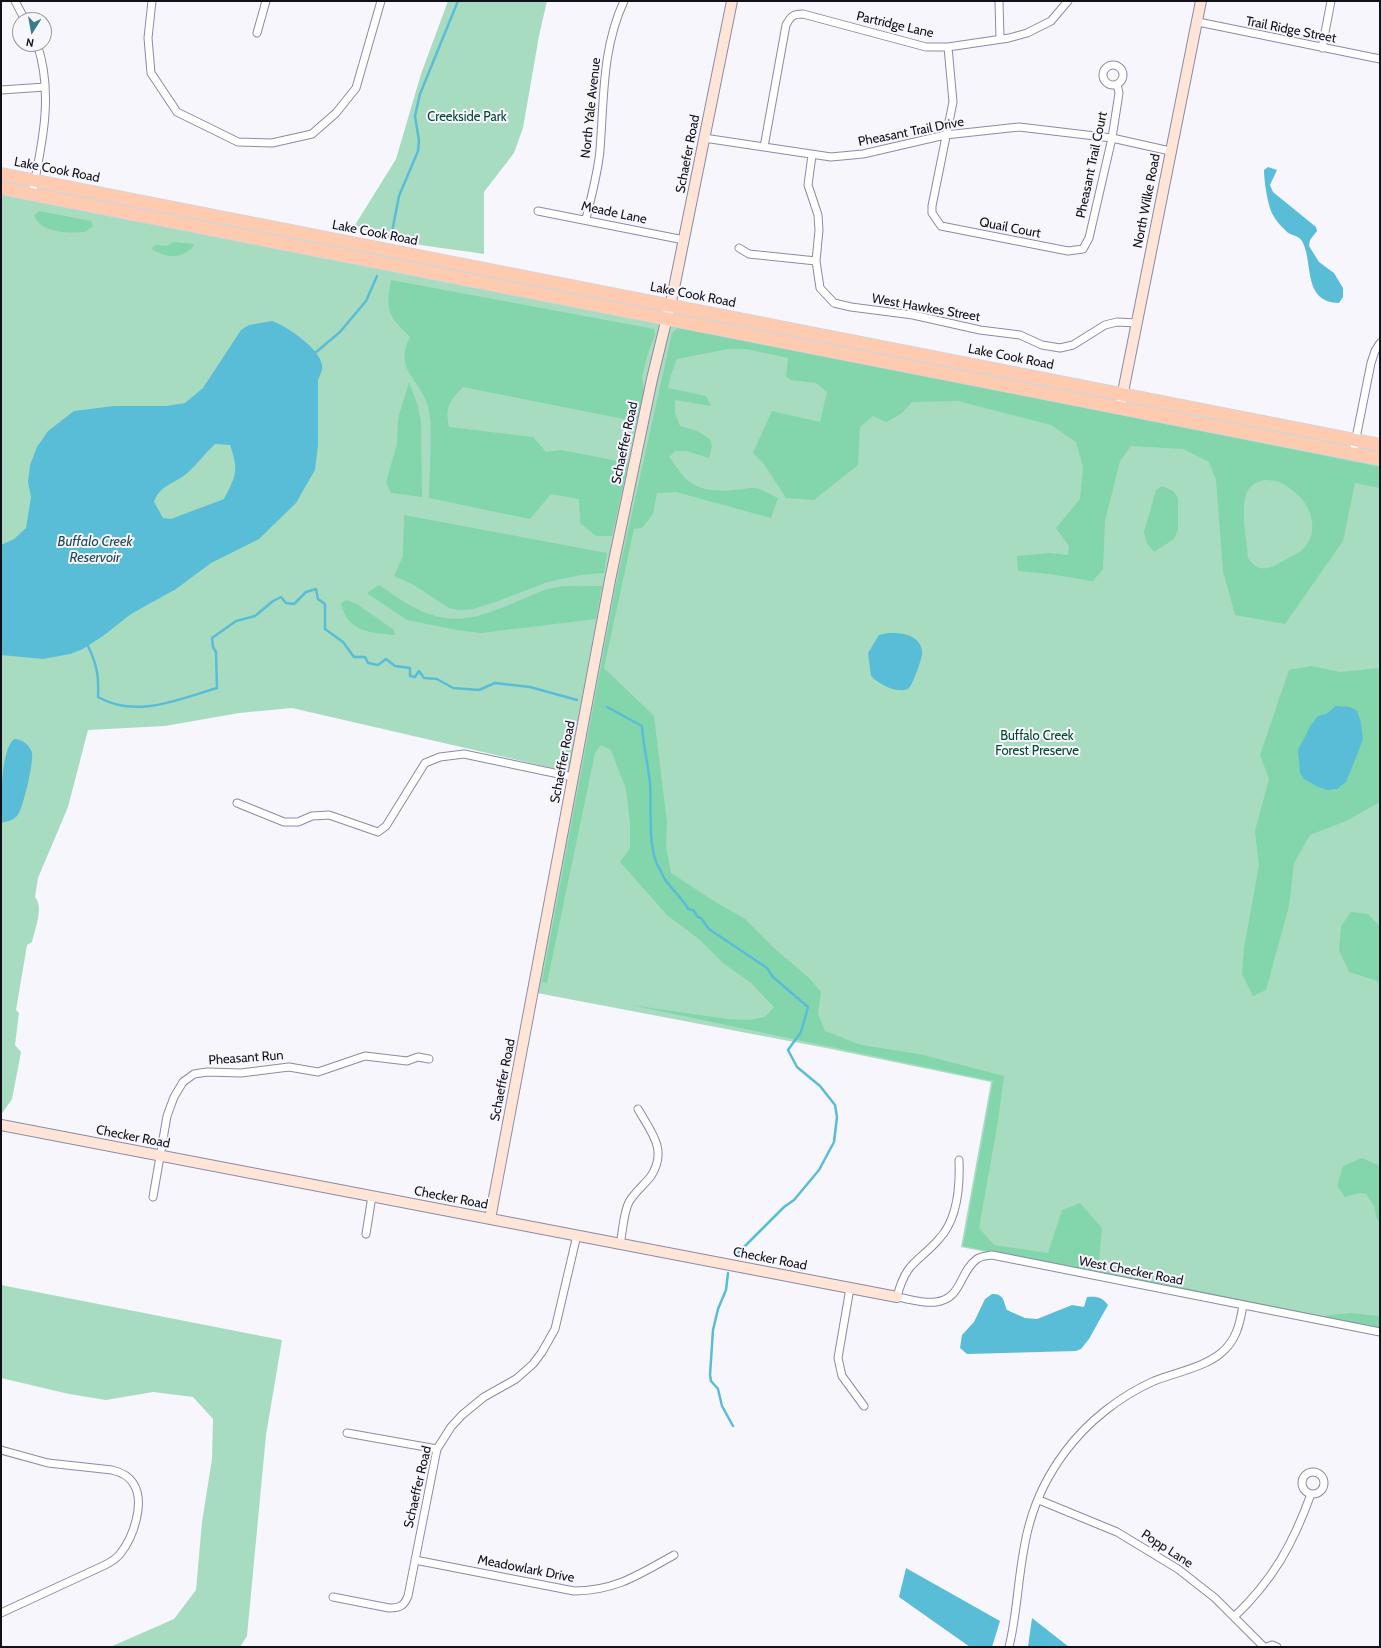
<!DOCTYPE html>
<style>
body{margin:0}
#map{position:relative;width:1381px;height:1648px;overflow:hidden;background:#f7f6fd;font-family:Cabin,sans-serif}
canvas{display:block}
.frame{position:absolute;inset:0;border:2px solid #12101b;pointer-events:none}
.north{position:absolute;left:12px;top:12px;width:40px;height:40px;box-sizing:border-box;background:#f7f6fd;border:1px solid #9b9aa3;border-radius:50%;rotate:191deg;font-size:11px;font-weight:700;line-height:16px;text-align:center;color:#12101b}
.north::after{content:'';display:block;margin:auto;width:14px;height:18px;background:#397c8c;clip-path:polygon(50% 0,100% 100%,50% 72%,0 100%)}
</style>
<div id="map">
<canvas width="1381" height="1648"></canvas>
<div class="frame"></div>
<div class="north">N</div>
</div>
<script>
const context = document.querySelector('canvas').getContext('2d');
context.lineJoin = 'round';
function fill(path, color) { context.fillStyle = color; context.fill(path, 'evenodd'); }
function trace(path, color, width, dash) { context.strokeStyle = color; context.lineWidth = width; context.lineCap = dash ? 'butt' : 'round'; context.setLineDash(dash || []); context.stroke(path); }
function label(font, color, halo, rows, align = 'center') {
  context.font = font + ' Cabin,sans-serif'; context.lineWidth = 4; context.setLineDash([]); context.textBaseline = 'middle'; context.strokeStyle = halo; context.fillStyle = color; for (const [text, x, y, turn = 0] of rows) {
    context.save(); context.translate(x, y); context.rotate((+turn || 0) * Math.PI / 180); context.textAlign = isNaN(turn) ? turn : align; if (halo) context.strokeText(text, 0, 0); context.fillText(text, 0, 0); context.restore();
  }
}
const green = new Path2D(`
 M 448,1 L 547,1 L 539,36 L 523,128 L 514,153 L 484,192 L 484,254 C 441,247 393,245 355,225 L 396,159 L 421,74 Z
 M 1,194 L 1099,408 L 1380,465 L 1380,1329 L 1375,1329 L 961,1247 L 991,1082 L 826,1048 L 537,993 L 578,774 L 292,708 L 239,713 L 165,726 L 88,730 L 68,807 L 38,878 L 35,897 C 44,908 35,929 32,942 L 27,945 L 16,1010 L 19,1013 L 15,1045 L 21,1052 L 12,1099 L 1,1115 Z
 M 1,1285 L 282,1340 L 266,1435 L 247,1636 L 240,1647 L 110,1647 L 174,1619 L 196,1590 L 202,1522 L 212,1459 L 213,1419 L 193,1397 L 153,1392 L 106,1400 L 69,1394 L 1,1378 Z`);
const forest = new Path2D(`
 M 39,211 L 91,221 L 93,226 L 85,232 C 68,233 41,234 34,215 Z
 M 173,242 L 194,244 L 193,247 C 178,260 169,258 151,249 L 156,245 L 167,246 Z
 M 391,280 L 654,329 L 655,335 L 647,356 L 642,377 L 644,392 L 639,422 L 463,387 C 449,402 445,406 449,427 L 533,437 L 546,452 L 561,450 L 628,463 L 612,536 L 596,536 L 580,523 L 579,499 L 551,494 L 530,519 L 429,498 C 429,475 434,424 427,403 C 417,377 394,368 410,337 C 388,315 385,312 391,280 Z
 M 679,327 L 1380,467 L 1380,488 L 1355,483 L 1343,541 L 1285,624 L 1235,615 L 1223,571 L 1216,480 L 1209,462 L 1183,449 L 1131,446 L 1120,461 L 1105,521 L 1103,569 L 1093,581 L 1049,574 L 1018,571 L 1017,556 L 1050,553 L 1068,555 L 1069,546 L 1056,528 L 1080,499 L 1083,467 L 1076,442 L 1051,425 L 958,401 L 912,402 L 901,414 L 886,422 L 873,416 L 860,427 L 858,465 L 814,500 L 786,498 L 764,464 L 753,453 L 772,411 L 820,422 L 827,392 L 816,383 L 791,380 L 786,377 L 788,358 L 746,349 L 728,349 L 677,359 L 671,375 L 668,388 L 706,396 L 711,406 L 675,400 L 675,413 L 680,426 L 697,431 L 710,439 L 712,446 L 709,458 L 687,451 L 675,451 L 669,457 C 675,464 680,473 686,479 C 705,496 730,490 752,488 C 759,487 771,495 778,498 L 771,518 L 676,492 L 657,493 L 653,514 L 642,528 L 634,529 L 604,668 L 654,716 L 667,823 L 666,846 L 671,873 L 717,903 L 744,918 L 774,948 L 809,978 L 821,992 L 818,1014 L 825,1031 L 861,1045 L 919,1054 L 1004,1076 L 998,1121 L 979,1228 L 994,1245 L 1048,1253 L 1062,1210 L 1080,1203 L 1102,1228 L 1098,1270 L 1323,1316 L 1350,1313 L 1380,1316 L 1380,1332 L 963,1246 L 993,1081 L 631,1005 L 727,1019 L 749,1020 L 765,1017 L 774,1007 L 751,983 L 723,963 L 700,940 L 667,915 L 620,862 L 630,848 L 630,823 L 626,789 L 611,750 L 601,745 L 595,753 L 547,983 L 542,982 L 616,585 L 672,333 ZM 1264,480 C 1280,480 1285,484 1297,494 C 1313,508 1320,536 1301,551 C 1297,554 1290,557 1285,560 C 1271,568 1260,575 1248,558 C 1247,541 1238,501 1250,487 C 1254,483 1259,482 1264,480 Z
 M 409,382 L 418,406 L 421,422 L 422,497 L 391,493 L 386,482 L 397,444 L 398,418 Z
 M 1162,486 L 1173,491 L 1178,498 L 1178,530 L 1174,539 L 1154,552 L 1147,543 L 1144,532 L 1156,490 Z
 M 404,515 L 607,553 L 604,573 L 580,575 L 548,582 L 495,602 L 473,609 L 459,610 L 449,608 L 412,584 L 394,576 L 403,556 Z
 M 379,585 C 396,596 412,609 432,615 C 473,628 508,603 545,590 C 563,584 583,586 602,586 L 596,619 L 481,633 L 457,630 L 407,620 L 367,593 Z
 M 347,600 L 357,604 L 394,630 L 395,635 C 371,633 347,632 341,603 Z
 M 1312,666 L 1340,672 L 1380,668 L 1380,802 L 1346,821 L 1310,835 L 1294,863 L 1289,906 L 1266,990 L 1253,996 L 1242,974 L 1244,948 L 1259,865 L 1255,831 L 1269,779 L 1260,755 L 1289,670 Z
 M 1351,912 L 1368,914 L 1380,927 L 1380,982 L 1349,972 L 1339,950 L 1341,926 Z
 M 1362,1158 L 1380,1166 L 1380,1224 L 1377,1219 L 1374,1206 L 1366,1194 L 1359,1193 L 1345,1197 L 1337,1186 L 1343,1166 Z`);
const water = new Path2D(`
 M 1268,167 L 1277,170 L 1270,185 L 1273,192 L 1316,227 L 1317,231 L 1310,240 L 1309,246 L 1319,262 L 1334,273 L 1343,288 L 1343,297 L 1339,303 C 1302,302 1314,263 1302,241 C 1298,235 1292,236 1287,232 C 1282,227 1276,221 1273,215 C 1268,207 1264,181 1264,170 Z
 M 272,321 C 287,326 320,349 322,365 C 323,370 320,375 318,380 L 318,445 L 315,470 L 296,503 L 259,539 L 211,563 L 176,589 L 131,614 L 103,636 L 83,649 L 70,654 L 43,659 L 1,655 L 1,545 L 14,539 L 26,528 L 31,497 L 28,482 L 30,465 L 37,447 L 48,431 L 74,411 L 114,406 L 167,406 L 185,403 L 203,388 L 241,330 L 249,325 ZM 215,444 L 230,445 C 239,471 236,476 224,499 L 171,519 L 163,518 L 154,502 C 159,487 170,485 182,477 C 194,469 204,454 215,444 Z
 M 888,633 C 897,633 908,633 915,639 C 920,642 923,650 922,655 C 921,661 912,687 908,689 C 896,694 879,684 871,676 L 868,653 L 879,635 Z
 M 1336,706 L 1350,707 L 1357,711 L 1361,723 L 1363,739 L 1359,750 L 1346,782 L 1337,789 L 1328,790 L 1318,787 L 1304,779 L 1300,773 L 1298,750 L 1311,725 L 1318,716 L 1326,714 Z
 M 14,739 C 22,739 30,745 32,753 C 34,761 23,810 17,816 C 13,820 7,822 1,823 C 1,802 0,752 14,739 Z
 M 992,1294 C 1004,1294 1003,1300 1007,1310 L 1025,1318 L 1037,1319 L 1072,1305 L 1084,1307 L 1087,1297 C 1097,1296 1102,1297 1108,1305 L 1089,1339 L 1081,1349 L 1076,1351 L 967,1354 L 960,1348 L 962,1335 L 974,1322 L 985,1299 Z
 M 906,1568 L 1000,1621 L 992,1647 L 970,1647 L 899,1597 Z
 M 1032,1618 L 1069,1647 L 1028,1647 Z`);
const stream = new Path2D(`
 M 391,237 L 399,196 L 418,151 L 419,141 L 415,116 L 420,94 L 458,1
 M 315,353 L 340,332 L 366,301 L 377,276
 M 88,646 C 97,665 99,676 98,697 C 136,719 179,699 217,688 L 216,652 L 213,647 L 212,638 L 236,621 L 255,616 L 273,601 L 281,597 L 286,603 L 294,604 L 306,592 L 316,589 L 318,599 L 325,604 L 325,629 L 343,642 L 354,657 L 365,657 L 368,663 L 378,665 L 386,659 L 395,666 L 410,668 L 410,676 L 415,677 L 419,671 L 424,678 L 437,679 L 453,688 L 479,690 L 495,683 L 530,687 L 577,700
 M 607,707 L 642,726 C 643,745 648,764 650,783 C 652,806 647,849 659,868 C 662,872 663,878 666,881 C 671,888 686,903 688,909 L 693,910 L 698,917 L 701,918 L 709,929 L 767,968 L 773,977 L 808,1007 L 801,1032 L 788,1050 L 797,1067 L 820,1086 L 835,1105 L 837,1117 L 834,1142 L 819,1170 L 794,1200 L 784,1207 L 735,1256
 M 728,1273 L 726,1290 L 718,1309 L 713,1330 L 710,1375 L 711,1381 L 718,1389 L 722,1406 L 733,1426`);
const street = new Path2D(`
 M 15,1 L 25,20
 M 152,1 L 148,38 L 151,73 L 177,112 L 238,142 L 272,143 L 312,134 L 336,113 L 356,88 L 381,1
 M 999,1 L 1000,38
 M 1198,22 L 1380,59
 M 257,33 L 266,1
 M 948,47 L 953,102 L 932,206 L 932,213 L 941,226 L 1068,251 L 1083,249 L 1089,238 L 1112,138 L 1119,93 L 1117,84
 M 1322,48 L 1331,1
 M1103 75a10 10 0 1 1 20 0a10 10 0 1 1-20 0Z
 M 1,90 L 45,87
 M 704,138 L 831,157 L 863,154 L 945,135 L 1019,127 L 1112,138 L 1170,151
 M 764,147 L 786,25 C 791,16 793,14 803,14 L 926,47 L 948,47 L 1009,38 L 1027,33 L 1051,21 L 1068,1
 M 812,155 L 808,185 L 818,215 L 819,230 L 816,261 L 820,288 L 834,303 L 851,307 L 913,315 L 980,330 L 1020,335 L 1042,345 L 1060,348 L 1073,345 L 1105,325 L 1117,322 L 1136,323
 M 32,194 C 42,145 54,93 37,44
 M 538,211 L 684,240
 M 586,219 C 591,197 598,173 600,150 C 604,99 602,48 624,1
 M 739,248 L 749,254 L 816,261
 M 1353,453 L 1371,363 L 1375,351 L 1380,343
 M 237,803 L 284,822 L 298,822 L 312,816 L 329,815 L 378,832 L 386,826 L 425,763 L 440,757 L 464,754 L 573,777
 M 959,1160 C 960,1185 958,1219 939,1239 C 918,1263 906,1261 897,1297 C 910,1299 923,1304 936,1302 C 962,1299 959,1272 977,1259 C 981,1256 987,1256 992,1255 L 1380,1332
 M 153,1197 L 167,1116 L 174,1097 L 183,1082 L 194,1074 L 207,1072 L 241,1073 L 289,1067 L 318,1072 L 365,1056 L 407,1061 L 418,1057 L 429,1059
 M 366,1234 L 372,1196
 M 620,1244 C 623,1231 623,1214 629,1202 C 635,1192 644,1185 651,1176 C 668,1150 651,1132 638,1109
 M 850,1288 L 838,1358 L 842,1376 L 864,1406
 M 347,1433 L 437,1449
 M 1,1450 L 48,1463 L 112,1470 C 120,1472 129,1476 133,1483 C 146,1502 133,1538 120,1554 C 116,1559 111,1562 105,1565 L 1,1613
 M1302 1483a11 11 0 1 1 22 0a11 11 0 1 1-22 0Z
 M 1039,1500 L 1117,1532 L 1178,1569 L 1215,1598 L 1264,1647
 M 415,1560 L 574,1591 C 615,1591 640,1574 674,1555
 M 333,1597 L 389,1608 C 400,1608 404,1606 408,1596 L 437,1449 L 451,1427 L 462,1415 L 484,1397 L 516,1379 L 533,1364 L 542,1352 L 555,1329 L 577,1235
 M 1234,1617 C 1273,1580 1293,1544 1311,1494
 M 1009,1647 C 1019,1606 1018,1562 1030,1522 C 1037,1497 1050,1472 1065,1452 C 1087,1422 1120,1396 1154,1381 C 1174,1373 1205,1367 1221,1353 C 1236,1341 1240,1324 1243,1305
 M 1267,1647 L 1272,1645 L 1277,1647`);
const secondary = new Path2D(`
 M 1120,407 L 1201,1
 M 1,1125 L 897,1297
 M 490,1219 L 610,580 L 652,379 L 673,293 L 732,1`);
const primary = new Path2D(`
 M 1,174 L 1380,445
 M 1,188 L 1380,459`);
const streetNames = [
 ["Partridge Lane",895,25,13],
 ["Trail Ridge Street",1291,30,11],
 ["North Yale Avenue",591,108,-84],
 ["Pheasant Trail Drive",911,132,-11],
 ["Schaefer Road",688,154,-79],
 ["Pheasant Trail Court",1092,165,-78],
 ["Lake Cook Road",57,170,11],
 ["North Wilke Road",1147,201,-79],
 ["Meade Lane",614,213,12],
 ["Quail Court",1010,228,11],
 ["Lake Cook Road",375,233,11],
 ["Lake Cook Road",693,295,11],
 ["West Hawkes Street",926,308,10],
 ["Lake Cook Road",1011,357,11],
 ["Schaeffer Road",625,443,-78],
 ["Schaeffer Road",563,762,-79],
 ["Pheasant Run",246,1058,-4],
 ["Schaeffer Road",503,1080,-79],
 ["Checker Road",133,1137,11],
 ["Checker Road",451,1198,11],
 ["Checker Road",770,1259,11],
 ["West Checker Road",1131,1271,11],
 ["Schaeffer Road",418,1487,-77],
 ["Popp Lane",1167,1549,33],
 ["Meadowlark Drive",526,1569,11]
];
const parkNames = [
 ["Creekside Park",467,117],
 ["Buffalo Creek",1037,736],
 ["Forest Preserve",1037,751]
];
const waterNames = [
 ["Buffalo Creek",95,542],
 ["Reservoir",95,558]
];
fill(green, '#a8dcc0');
fill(forest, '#83d5ac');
fill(water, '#5abdd8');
trace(stream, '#5abdd8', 2.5);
trace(street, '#8d8aa7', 9);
trace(secondary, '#8d8aa7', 12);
trace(primary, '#d4d4d6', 14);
trace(street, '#fff', 7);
trace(secondary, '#ffe5d8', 10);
trace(primary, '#fecbb1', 12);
label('13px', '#12101b', '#f7f6fd', streetNames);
label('13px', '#00482e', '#f7f6fd', parkNames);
label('italic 14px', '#1d4955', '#f7f6fd', waterNames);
</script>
